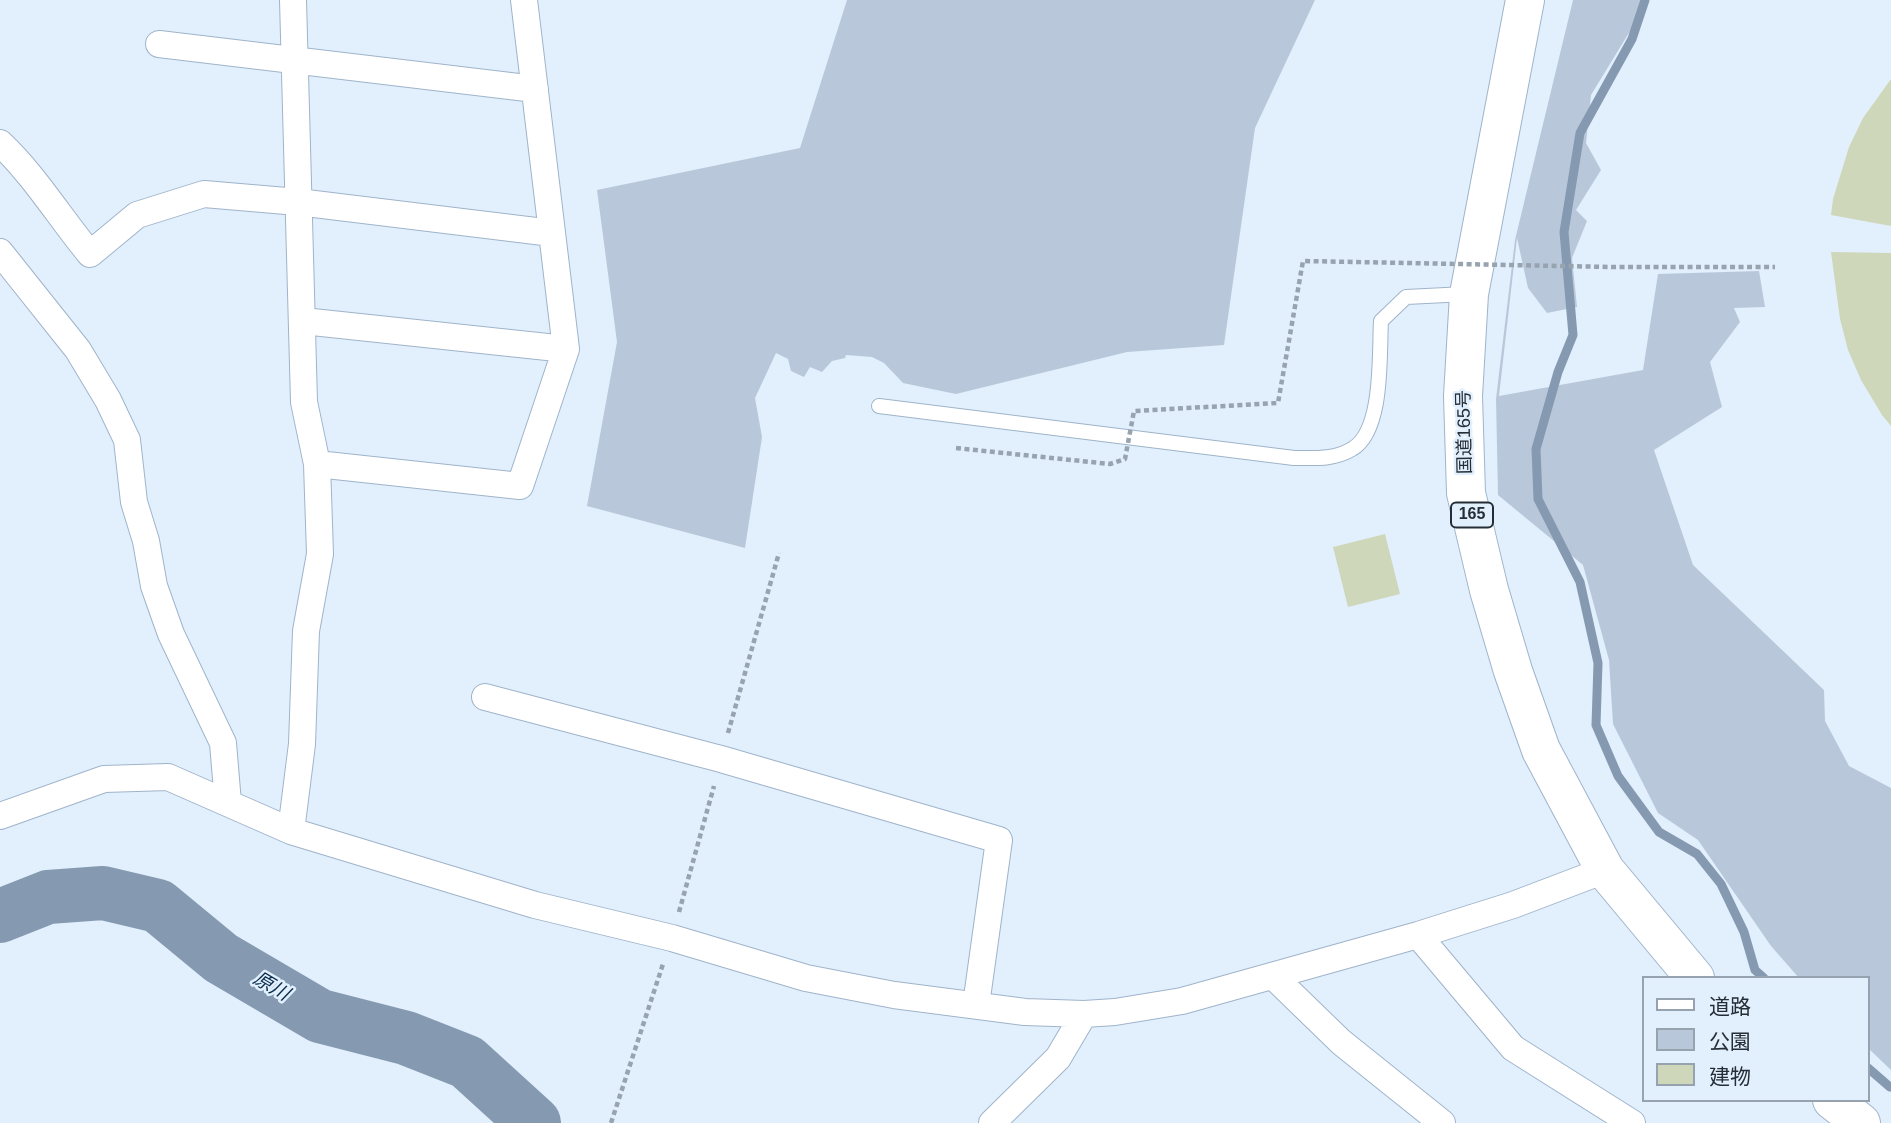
<!DOCTYPE html>
<meta charset="utf-8">
<style>
body{margin:0}
#map{position:relative;width:1891px;height:1123px;overflow:hidden;background:#e2effd;font-family:Helvetica,"Noto Sans JP",sans-serif}
canvas{display:block}
.legend{position:absolute;left:1642px;top:976px;width:228px;height:126px;box-sizing:border-box;background:#e2effd;border:2px solid #96a2ad;margin:0;padding:9px 12px;list-style:none;font-size:21px;color:#252e36}
.legend li{display:flex;align-items:center;gap:14px;height:35px}
.legend b{width:35px;border:2px solid #96a2ad}
</style>
<div id="map">
<canvas width="1891" height="1123"></canvas>
<ul class="legend">
<li><b style="height:9px;background:#fff"></b>道路</li>
<li><b style="height:19px;background:#b8c8da"></b>公園</li>
<li><b style="height:19px;background:#cfd7ba"></b>建物</li>
</ul>
</div>
<script>
const context = document.querySelector('canvas').getContext('2d');
context.lineJoin = 'round';
function fill(path, color) { context.fillStyle = color; context.fill(path, 'evenodd'); }
function trace(path, color, width, dash) { context.strokeStyle = color; context.lineWidth = width; context.lineCap = dash ? 'butt' : 'round'; context.setLineDash(dash || []); context.stroke(path); }
function label(font, color, halo, rows, align = 'center') {
  context.font = font + ' Helvetica,"Noto Sans JP",sans-serif'; context.lineWidth = 5; context.setLineDash([]); context.textBaseline = 'middle'; context.strokeStyle = halo; context.fillStyle = color; for (const [text, x, y, turn = 0] of rows) {
    context.save(); context.translate(x, y); context.rotate((+turn || 0) * Math.PI / 180); context.textAlign = isNaN(turn) ? turn : align; if (halo) context.strokeText(text, 0, 0); context.fillText(text, 0, 0); context.restore();
  }
}
const green = new Path2D(`
 M 847,0 L 1315,0 L 1255,128 L 1224,345 L 1127,352 L 956,394 L 903,383 L 884,363 L 872,357 L 846,355 L 845,358 L 832,361 L 822,372 L 810,367 L 804,377 L 791,371 L 788,359 L 776,353 L 755,398 L 762,437 L 745,548 L 587,506 L 617,342 L 597,190 L 800,148 Z
 M 1573,0 L 1649,0 L 1591,95 L 1586,143 L 1601,170 L 1576,210 L 1587,221 L 1572,258 L 1577,307 L 1547,313 L 1528,288 L 1517,238 L 1499,396 L 1643,370 L 1658,274 L 1759,271 L 1765,307 L 1734,308 L 1740,322 L 1710,362 L 1722,407 L 1654,450 L 1693,565 L 1824,690 L 1825,721 L 1849,766 L 1891,788 L 1891,1070 L 1868,1048 L 1868,978 L 1799,978 L 1771,946 L 1698,840 L 1658,813 L 1613,724 L 1609,660 L 1583,565 L 1498,495 L 1496,399 L 1515,240 Z`);
const stream = new Path2D(`
 M 1645,0 L 1632,39 L 1580,133 L 1564,232 L 1573,335 L 1558,372 L 1536,449 L 1538,499 L 1580,582 L 1598,663 L 1596,725 L 1618,776 L 1659,832 L 1697,854 L 1721,884 L 1744,932 L 1755,970 L 1764,978
 M 1868,1068 L 1890,1087`);
const river = new Path2D(`
 M 0,916 L 48,897 L 103,893 L 158,906 L 221,958 L 320,1016 L 406,1038 L 467,1062 L 534,1123`);
const building = new Path2D(`
 M 1891,79 L 1891,226 L 1831,215 L 1833,199 L 1849,147 L 1863,118 Z
 M 1831,252 L 1891,253 L 1891,426 L 1882,415 L 1861,380 L 1848,350 L 1840,319 Z
 M 1385,534 L 1400,594 L 1348,607 L 1333,547 Z`);
const path = new Path2D(`
 M 728,733 L 779,553
 M 679,912 L 714,786
 M 611,1123 L 663,964`);
const service = new Path2D(`
 M 879,406 L 1294,458 C 1314,458 1334,460 1352,449 C 1384,431 1379,353 1381,321 L 1406,297 L 1466,294`);
const minor = new Path2D(`
 M 159,44 L 535,89
 M 0,143 C 35,176 60,218 90,254 L 137,215 L 204,194 L 298,202 L 552,233
 M 0,252 L 78,350 L 108,400 L 127,440 L 134,502 L 146,541 L 154,586 L 171,634 L 223,743 L 228,803
 M 303,321 L 566,349
 M 317,464 L 520,486 L 566,349 L 524,0
 M 485,697 L 721,759 L 999,840 L 976,1005
 M 0,816 L 104,779 L 168,777 L 291,831 L 535,905 L 672,938 L 806,978 L 894,995 L 1025,1012 L 1084,1014 L 1115,1012 L 1182,1001 L 1418,935 L 1513,905 L 1605,870
 M 291,831 L 302,744 L 306,631 L 320,554 L 317,464 L 304,402 L 293,0
 M 1418,935 L 1513,1048 L 1632,1123
 M 1273,976 L 1341,1042 L 1442,1123
 M 992,1123 L 1058,1058 L 1084,1014`);
const trunk = new Path2D(`
 M 1525,0 L 1469,294 L 1463,396 L 1466,493 L 1489,590 L 1513,671 L 1541,750 L 1605,870 L 1695,978
 M 1832,1100 L 1861,1123`);
const pathBridge = new Path2D(`
 M 956,448 L 1110,464 L 1125,459 L 1134,411 L 1278,403 L 1303,261 L 1613,267 L 1775,267`);
const shields = [
 [1472,515,42]
];
const shieldNames = [
 ["165",1472,515]
];
const streetNames = [
 ["国道165号",1465,432,-91]
];
const waterNames = [
 ["原川",271,987,30]
];
fill(green, '#b8c8da');
trace(stream, '#859ab0', 9);
trace(river, '#859ab0', 54);
fill(building, '#cfd7ba');
trace(service, '#9fb4ca', 16);
trace(minor, '#9fb4ca', 28);
trace(trunk, '#9fb4ca', 40);
trace(path, '#97a3af', 4.5, [5, 3.5]);
trace(service, '#fff', 14);
trace(minor, '#fff', 26);
trace(trunk, '#fff', 38);
trace(pathBridge, '#97a3af', 4.5, [5, 3.5]);
for (const [x, y, w] of shields) { const box = new Path2D(); box.roundRect(x - w / 2, y - 12.5, w, 25, 5); context.fillStyle = '#e2effd'; context.fill(box); trace(box, '#252e36', 2); }
label('bold 16px', '#252e36', null, shieldNames);
label('18px', '#252e36', '#e2effd', streetNames);
label('italic 19px', '#082b4b', '#e2effd', waterNames);
</script>
